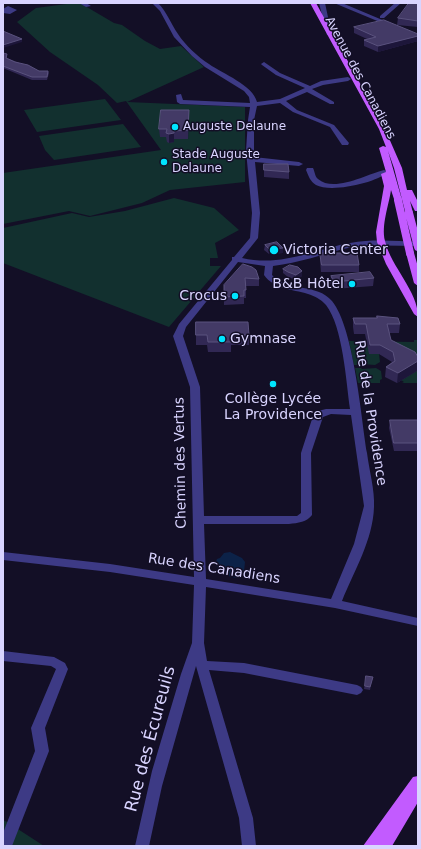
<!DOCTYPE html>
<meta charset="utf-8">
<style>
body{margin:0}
#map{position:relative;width:421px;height:849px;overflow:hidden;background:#130f26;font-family:"DejaVu Sans",sans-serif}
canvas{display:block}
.frame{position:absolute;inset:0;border:4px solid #d9d4ff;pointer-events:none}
</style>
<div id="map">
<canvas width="421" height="849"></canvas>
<div class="frame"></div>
</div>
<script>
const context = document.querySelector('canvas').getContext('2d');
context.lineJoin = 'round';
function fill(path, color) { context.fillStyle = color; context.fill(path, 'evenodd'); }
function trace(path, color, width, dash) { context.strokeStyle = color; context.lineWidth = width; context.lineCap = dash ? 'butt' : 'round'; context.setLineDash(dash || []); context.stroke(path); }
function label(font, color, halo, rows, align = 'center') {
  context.font = font + ' "DejaVu Sans",sans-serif'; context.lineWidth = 3; context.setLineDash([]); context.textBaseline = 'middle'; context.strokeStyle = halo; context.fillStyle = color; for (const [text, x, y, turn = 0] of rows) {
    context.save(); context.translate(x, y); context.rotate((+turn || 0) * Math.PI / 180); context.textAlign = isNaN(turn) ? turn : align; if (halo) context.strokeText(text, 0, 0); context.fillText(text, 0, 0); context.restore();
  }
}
const green = new Path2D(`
 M 74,3 L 80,3 L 114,23 L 122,25 L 145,41 L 160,49 L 181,46 L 204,67 L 127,102 L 245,107 L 245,182 L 170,190 L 142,203 L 90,216 L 69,211 L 3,224 L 3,173 L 161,150 L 126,101 L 117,103 L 98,85 L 50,52 L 17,22 L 36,8 Z
 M 105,99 L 121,120 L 37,132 L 24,110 Z
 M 123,124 L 141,147 L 54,160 L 45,150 L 39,136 Z
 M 174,198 L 214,208 L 239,230 L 215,243 L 218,258 L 210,258 L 210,266 L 221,266 L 169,327 L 3,263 L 3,228 L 72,213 L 89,217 L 125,211 Z
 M 414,340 L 418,340 L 418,383 L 402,383 L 404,382 L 401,380 L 415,372 L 418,367 L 379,354 L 380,362 L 375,365 L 361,364 L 361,365 L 354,365 L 349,341 L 414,342 Z
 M 355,368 L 361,368 L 362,369 L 376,368 L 381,371 L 382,379 L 380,380 L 380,383 L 358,383 Z
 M 3,820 L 7,822 L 44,846 L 3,846 Z`);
const water = new Path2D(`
 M 230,552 L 242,558 L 245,562 L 244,572 L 237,578 C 227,577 212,569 217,559 L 220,558 L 224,553 Z`);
const minor = new Path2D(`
 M 79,3 L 86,3 L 91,6 L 86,7 Z
 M 152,3 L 158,3 C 167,12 171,24 178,34 C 185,45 198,57 209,64 C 223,74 253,85 257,102 L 280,99 L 305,88 L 276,75 L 262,65 L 261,64 L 264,62 L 280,73 L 310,86 L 321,81 L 348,77 L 351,79 L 348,81 L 323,85 L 312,89 L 334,102 L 334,104 L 330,104 L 307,92 L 286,101 L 297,110 L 334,125 L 349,143 L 348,145 L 342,145 L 330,127 L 293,112 L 280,103 L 257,106 L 254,120 L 254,157 L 299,162 L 303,164 L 299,166 L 255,162 L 260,213 L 258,238 L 242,258 C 282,267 312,250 350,243 C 373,239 395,241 418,242 L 418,246 C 394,246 371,244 348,248 C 323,254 299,263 273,266 L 272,275 C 287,292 317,283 332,301 C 354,328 361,417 367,453 C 369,469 375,491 374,507 C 373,540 354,571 342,601 L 418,618 L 418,626 L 335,608 L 206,587 L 204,643 L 207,661 L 244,663 L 357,685 L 361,687 L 363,690 L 361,693 L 357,695 L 244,673 L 209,670 L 253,818 L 256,846 L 242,846 L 239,818 L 196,666 L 162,786 L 149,846 L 135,846 L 152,771 L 181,674 L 192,643 L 194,585 L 110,572 L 3,560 L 3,552 L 110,564 L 194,577 L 190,387 L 173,336 L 179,324 L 232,260 L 232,257 L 234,257 L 250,238 L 252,213 L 246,151 L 248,120 L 250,107 L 180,104 L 177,102 L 176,95 L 181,94 L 183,100 L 250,103 L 249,97 L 244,91 L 205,67 L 192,56 L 174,37 L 160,11 ZM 238,262 L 265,266 L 264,275 C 274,289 292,289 308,294 C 314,296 321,299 326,305 C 343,327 346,381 350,409 L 326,409 L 318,411 L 313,416 L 301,453 L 301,513 L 297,516 L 204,516 L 200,387 L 183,336 L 186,327 ZM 331,414 L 351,415 L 364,506 L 354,544 L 331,599 L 206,579 L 204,524 L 289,524 C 298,523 307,522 312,515 L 311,453 L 323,417 Z
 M 319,3 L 325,3 L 332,36 L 327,35 Z
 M 334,3 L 342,3 L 392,24 L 387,25 Z
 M 395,3 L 401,3 L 384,18 L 380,18 L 380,16 Z
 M 8,6 L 17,10 L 10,14 L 3,13 L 3,9 Z
 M 307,168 L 313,168 C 315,172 315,177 318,179 C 334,193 367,174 384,170 L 388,172 C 376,183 331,193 316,185 C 310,181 309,177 306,170 Z
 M 3,651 L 54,657 L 65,663 L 68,669 L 45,728 L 49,751 L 12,846 L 3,846 L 3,833 L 35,751 L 31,728 L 56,669 L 51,666 L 3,661 Z`);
const major = new Path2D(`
 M 310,3 L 316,3 L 385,129 L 402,168 L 407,190 L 412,190 L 418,202 L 418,211 L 415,211 L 410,201 L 413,213 L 409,215 L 406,215 L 394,168 L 388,151 L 402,200 L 398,202 L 395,202 L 391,190 C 389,205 381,225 385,241 C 391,267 418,291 418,317 L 414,314 L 386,264 L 377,242 L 376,232 L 384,186 L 381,174 L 386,172 L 379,148 L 383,146 L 386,147 L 379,129 Z
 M 407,251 L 413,251 L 414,253 L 418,267 L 418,286 L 414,283 L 406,253 Z
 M 418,776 L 418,802 L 392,846 L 363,846 L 413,777 Z`);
const majorBridge = new Path2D(`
 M 398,200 L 410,253
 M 409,213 L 418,247`);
const wall = new Path2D(`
 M 418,3 L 418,27 L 397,25 L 398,18 Z
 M 354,27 L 418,34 L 418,41 L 378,52 L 364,46 L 364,40 L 367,39 L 354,33 Z
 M 3,53 L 7,57 L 7,58 L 39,71 L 48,71 L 49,73 L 47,80 L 32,80 L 3,68 Z
 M 189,110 L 188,139 L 174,139 L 174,142 L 169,143 L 167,142 L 166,137 L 160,137 L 159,129 Z
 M 264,164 L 289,172 L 289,179 L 264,177 Z
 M 265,245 L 283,248 L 283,253 L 269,254 L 264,250 Z
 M 320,253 L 359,265 L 359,272 L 321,272 L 320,261 Z
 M 243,264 L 259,279 L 259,286 L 246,286 L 246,298 L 244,298 L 244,304 L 224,305 L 224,285 Z
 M 283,269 L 302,276 L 296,280 L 288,277 L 283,273 Z
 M 331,276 L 374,278 L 373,286 L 334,289 L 330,283 Z
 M 377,316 L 400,324 L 399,333 L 389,333 L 391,340 L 417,371 L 397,383 L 385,377 L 386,367 L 392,362 L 379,354 L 369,354 L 365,334 L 354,334 L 353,327 L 353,318 L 376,318 Z
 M 196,322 L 249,335 L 249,345 L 231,345 L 231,352 L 208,352 L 207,345 L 196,345 Z
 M 390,420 L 418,420 L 418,451 L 394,451 L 389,428 Z
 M 366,676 L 372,680 L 370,690 L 364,689 Z`);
const shadedWall = new Path2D(`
 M 418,36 L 418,41 L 378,52 L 378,46 Z
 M 22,39 L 22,42 L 3,48 L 3,45 Z
 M 189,110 L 189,118 L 188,139 L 188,130 Z
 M 174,131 L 174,142 L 169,143 L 169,134 Z
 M 283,248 L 283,253 L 269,254 L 269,249 Z
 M 302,271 L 302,276 L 296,280 L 296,275 Z
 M 418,361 L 417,371 L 397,383 L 398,373 Z`);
const building = new Path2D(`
 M 409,3 L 418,3 L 418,21 L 398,18 Z
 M 384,20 L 418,34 L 418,36 L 378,46 L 364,40 L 376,37 L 354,27 Z
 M 3,31 L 22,39 L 3,45 Z
 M 3,53 L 7,54 L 6,58 L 15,62 L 28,65 L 39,71 L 48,71 L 47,77 L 32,77 L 3,66 Z
 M 161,110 L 189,110 L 188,130 L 174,131 L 174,133 L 169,134 L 166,133 L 167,129 L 159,129 Z
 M 264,164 L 288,164 L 289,172 L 264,170 Z
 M 277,242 L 283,248 L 269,249 L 265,245 Z
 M 320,253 L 357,253 L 359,265 L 322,265 Z
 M 243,264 L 252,267 L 256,270 L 259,279 L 245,278 L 246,290 L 244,290 L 244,296 L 224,297 L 224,285 Z
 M 290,265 L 298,267 L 302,271 L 296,275 L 288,272 L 283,269 Z
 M 370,272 L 374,278 L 334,282 L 331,276 Z
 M 377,316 L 398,318 L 400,324 L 387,324 L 391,340 L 415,352 L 418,357 L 418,361 L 398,373 L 386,367 L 395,361 L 393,352 L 380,345 L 370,345 L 366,324 L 355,324 L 353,318 L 377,318 Z
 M 196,322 L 248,322 L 249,335 L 231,335 L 231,342 L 208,342 L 207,335 L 196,335 Z
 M 390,420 L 418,420 L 418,443 L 394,443 Z
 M 366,676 L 373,677 L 370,687 L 365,686 Z`);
const markers = [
 [175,127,4,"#00e5ff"],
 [164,162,4,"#00e5ff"],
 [274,250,5,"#00e5ff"],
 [352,284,4,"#00e5ff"],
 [235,296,4,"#00e5ff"],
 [222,339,4,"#00e5ff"],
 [273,384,4,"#00e5ff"]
];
const farStreetnames = [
 ["Avenue des Canadiens",360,78,62]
];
const farPoinames = [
 ["Auguste Delaune",183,127],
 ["Stade Auguste",172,155],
 ["Delaune",172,169]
];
const poiNames = [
 ["Victoria Center",283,250],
 ["B&B Hôtel",344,284,"right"],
 ["Crocus",227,296,"right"],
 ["Gymnase",230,339],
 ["Collège Lycée",273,399,"center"],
 ["La Providence",273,415,"center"]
];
const streetNames = [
 ["Rue de la Providence",370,413,81],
 ["Chemin des Vertus",181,463,-91],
 ["Rue des Canadiens",214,569,9]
];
const nearStreetnames = [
 ["Rue des Écureuils",151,739,-75]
];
fill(green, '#12302f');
fill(water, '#0c2248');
fill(minor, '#3d3a85');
fill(major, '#c25bff');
trace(majorBridge, '#c25bff', 8);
fill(wall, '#312854');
fill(shadedWall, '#1d163a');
fill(building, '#433a66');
trace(building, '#5a527e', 1);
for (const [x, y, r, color] of markers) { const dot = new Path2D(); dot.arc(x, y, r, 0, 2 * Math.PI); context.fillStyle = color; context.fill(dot); trace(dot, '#130f26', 1.5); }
label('12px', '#d9d4ff', '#130f26', farStreetnames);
label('12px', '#d9d4ff', '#130f26', farPoinames, 'left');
label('14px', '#d9d4ff', '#130f26', poiNames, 'left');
label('14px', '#d9d4ff', '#130f26', streetNames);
label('17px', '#d9d4ff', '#130f26', nearStreetnames);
</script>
